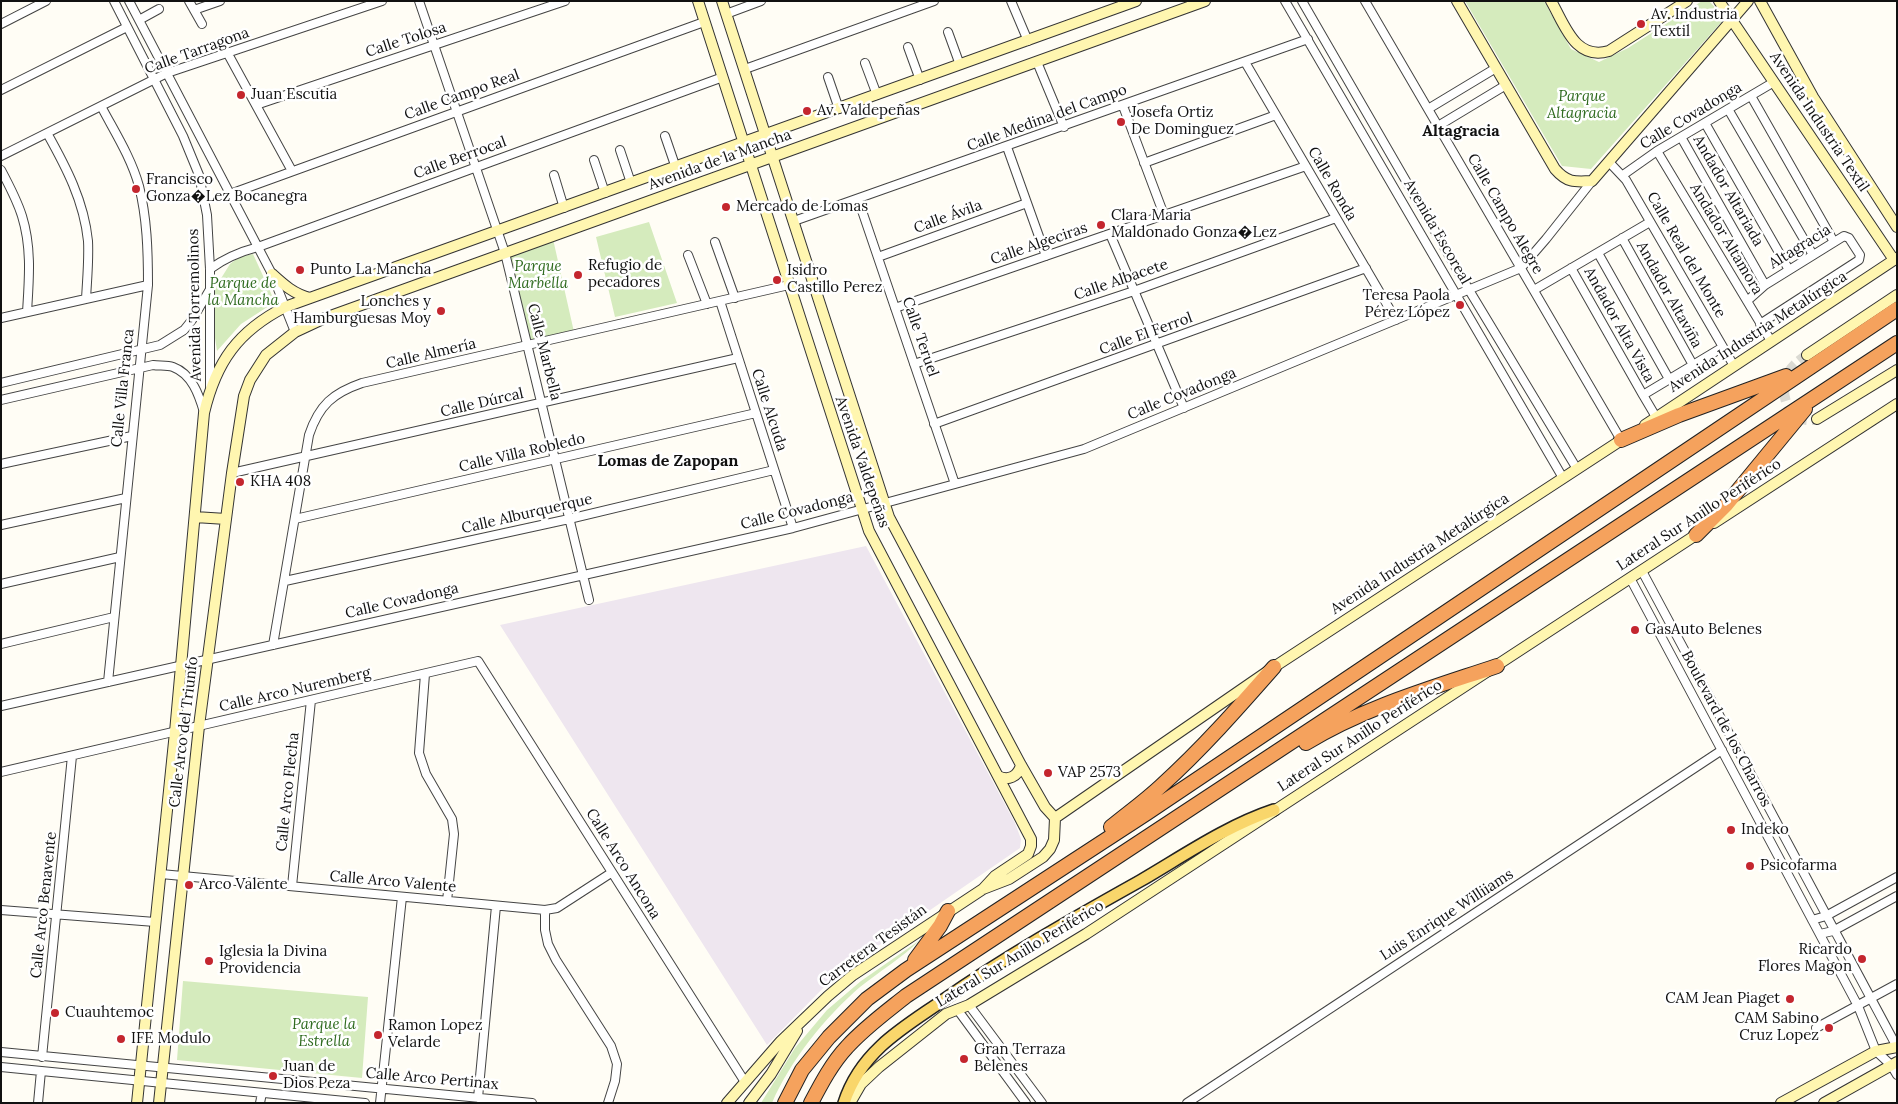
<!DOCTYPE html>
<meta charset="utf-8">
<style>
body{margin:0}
#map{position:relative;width:1898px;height:1104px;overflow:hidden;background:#fffdf5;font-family:Lora,serif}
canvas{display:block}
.frame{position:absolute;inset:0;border:2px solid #111;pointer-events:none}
</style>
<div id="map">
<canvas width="1898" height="1104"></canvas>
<div class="frame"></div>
</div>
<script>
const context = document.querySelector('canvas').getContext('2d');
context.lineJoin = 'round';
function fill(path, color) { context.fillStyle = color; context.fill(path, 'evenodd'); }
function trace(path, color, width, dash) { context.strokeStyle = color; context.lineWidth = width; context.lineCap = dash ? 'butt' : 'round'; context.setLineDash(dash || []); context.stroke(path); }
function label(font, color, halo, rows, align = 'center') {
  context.font = font + ' Lora,serif'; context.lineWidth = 5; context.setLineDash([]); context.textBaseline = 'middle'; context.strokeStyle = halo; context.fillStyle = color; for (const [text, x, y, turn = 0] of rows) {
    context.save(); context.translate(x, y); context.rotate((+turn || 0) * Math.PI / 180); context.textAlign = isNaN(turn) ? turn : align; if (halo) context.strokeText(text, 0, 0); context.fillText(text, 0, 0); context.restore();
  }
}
const industrial = new Path2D(`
 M 866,546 L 1015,823 L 1021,839 L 1020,848 L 836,975 L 767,1045 L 500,625 Z`);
const green = new Path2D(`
 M 1465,1 L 1544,1 L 1571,49 L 1599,62 L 1628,48 L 1702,1 L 1709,1 L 1725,18 L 1591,169 L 1562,166 Z
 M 649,222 L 677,303 L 615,317 L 596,237 Z
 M 553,239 L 574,332 L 531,343 L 509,255 Z
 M 253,254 L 275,302 L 241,324 L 217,351 L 215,338 L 215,288 L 230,264 L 239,257 Z
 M 920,940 C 902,958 880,971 860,987 C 825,1017 790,1061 772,1103 L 761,1103 L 795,1048 L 827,1010 L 861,981 Z
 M 183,981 L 368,997 L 362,1078 L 177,1060 Z`);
const secondaryTunnel = new Path2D(`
 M 1807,355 C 1798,361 1790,367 1786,378 C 1779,399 1792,426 1817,419`);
const street = new Path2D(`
 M 114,1 L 183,136 L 199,175 L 207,215 L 210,269 L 210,386
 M 129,1 L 272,274 L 295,332
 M 189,1 L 202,24
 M 419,1 L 505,253 L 589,600
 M 1011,1 L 1028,41
 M 1285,1 L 1563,478
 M 1302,1 L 1469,290 L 1577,469
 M 1365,1 L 1621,440
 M 194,10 L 220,1
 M 726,14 L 761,1
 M 139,20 L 159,9
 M 1,24 L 46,1
 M 948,32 L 960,65
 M 908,47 L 920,80
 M 228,54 L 292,171
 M 1037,62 L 1064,127
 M 1245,62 L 1396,320
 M 865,63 L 877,95
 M 745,69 L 934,1
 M 828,77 L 839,109
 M 1,90 L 127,27
 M 1751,96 L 1834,242
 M 256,105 L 565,1
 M 101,106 C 114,131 131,157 139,186 C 147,218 148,251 148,285 L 108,682
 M 1123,106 L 1164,215
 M 1428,109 L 1496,68
 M 1728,109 L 1813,255
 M 1705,123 L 1789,270
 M 1438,126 L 1506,85
 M 47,133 C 66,167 84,201 88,241 C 89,260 87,280 86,299
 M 665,136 L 676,168
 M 1681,137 L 1765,285
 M 1007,147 L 1046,256
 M 620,150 L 631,183
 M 1657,151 L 1771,341
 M 1,156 L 167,73 L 382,1
 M 594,160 L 605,193
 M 1609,162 L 1626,180 L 1734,366
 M 1144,163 L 1276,115
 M 1,170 C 9,185 17,200 22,216 C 32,248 29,280 27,312
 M 554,175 L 564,208
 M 1623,175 L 1657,151 L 1774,82
 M 230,194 L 704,22
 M 858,199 L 955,484
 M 794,221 L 1308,39
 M 1110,234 L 1184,408
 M 1622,238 L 1693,365
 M 715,242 L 735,298
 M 1598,253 L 1669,379
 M 688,255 L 707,304
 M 878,257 L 1027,203
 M 1571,268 L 1643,395
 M 210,269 C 225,258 239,252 258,247 L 723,77
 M 1534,290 L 1650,222
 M 720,301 L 793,528
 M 1747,301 L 1765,285 L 1844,236 L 1849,238 L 1860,255 L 1859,260 L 1760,324
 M 895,308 L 1306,166
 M 1,318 L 148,285
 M 914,364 L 1134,291 L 1336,218
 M 1,383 L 160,345 L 184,330 L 192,320 L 209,291
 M 1,400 L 153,365 C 159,366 167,365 173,367 C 192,374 199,395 204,412
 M 1656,417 L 1643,395 L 1723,347
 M 934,424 L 1366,268
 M 1,464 L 132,436
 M 232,473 L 738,358
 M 295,519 L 756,413
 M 1,525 L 126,498
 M 1642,571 L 1897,1047
 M 1630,578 L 1858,1006 L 1876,1051 L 1891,1065 L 1897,1075
 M 285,581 L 569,519 L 774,470
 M 1,584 L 120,557
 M 1,644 L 114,617
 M 273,645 L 309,435 C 319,405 333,393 362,383 L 789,285
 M 425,674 L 419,753 L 426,774 L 452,819 L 454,834 L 447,901
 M 1,706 L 793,528 L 1084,449 L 1521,268 L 1546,239 L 1592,181
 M 1,772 L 478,661 L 745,1082
 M 161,874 L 545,910 L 557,908 L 611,873
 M 292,886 L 311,700
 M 1,910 L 155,922
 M 545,910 L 545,930 L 548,944 L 556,960 L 611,1046 L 617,1064 L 615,1081 L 608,1103
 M 1812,920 L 1826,916 L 1897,877
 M 1820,934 L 1833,931 L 1897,896
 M 969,1005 L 1042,1103
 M 957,1009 L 1026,1103
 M 1816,1028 L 1897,984
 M 1,1052 L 532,1103
 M 42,1057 L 72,756
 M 1,1067 L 365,1103
 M 478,1098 L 496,906
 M 38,1103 L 41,1071
 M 260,1103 L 262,1093
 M 380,1103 L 402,897
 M 1187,1103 L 1722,750`);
const secondary = new Path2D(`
 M 698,1 L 869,531 L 1031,839 L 1031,846 L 1028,854 L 995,876 L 983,889
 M 722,1 L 889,517 L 1021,765 L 1045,807 L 1055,818
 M 1457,1 L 1555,169 C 1567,183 1575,182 1592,181 L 1748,1
 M 1551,1 C 1565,25 1575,61 1609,51 L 1687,1
 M 1719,1 L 1894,260
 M 1760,1 L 1813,97 L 1897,227
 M 272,274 C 284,285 294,294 310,298
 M 1807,355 L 1897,295
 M 1817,419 L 1897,370
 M 1645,425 L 1897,258
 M 195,517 L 226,519
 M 1714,523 L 1897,404
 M 998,776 C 1008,781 1018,777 1021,765
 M 1055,818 L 1274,667 L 1626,437
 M 137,1103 L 175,732 L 204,413 C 216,362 238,331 285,307 L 1136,1
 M 159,1103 L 199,726 L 232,473 L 244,396 L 250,380 L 266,355 L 295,332 L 325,318 L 1205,1
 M 727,1103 L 781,1041 L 828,996 L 853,975 L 983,889 L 1009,879 L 1043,857 L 1050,849 L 1054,840 L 1055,818
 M 749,1103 L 771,1074 L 797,1031
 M 850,1103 L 861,1084 L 879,1067 L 946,1014 L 969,1005 L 1086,934 L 1702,531
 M 1781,1103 L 1876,1051 L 1897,1047
 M 1824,1103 L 1897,1062`);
const primary = new Path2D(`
 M 844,1103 C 851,1081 864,1062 881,1046 C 899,1029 922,1015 942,1001 C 1005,957 1072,919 1140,881 C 1183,856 1226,826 1274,810`);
const highway = new Path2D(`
 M 1621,440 L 1679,415 L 1786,376
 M 1696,535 L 1726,505 L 1805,409
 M 1306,743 C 1365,707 1432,688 1497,666
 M 1111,827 C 1128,813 1145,801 1161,786 C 1202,749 1238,708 1274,667
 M 915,960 L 940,926 L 948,911
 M 785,1103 L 802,1070 L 829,1037 L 867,999 L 906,970 L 1147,813 L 1897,309
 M 811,1103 C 821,1084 832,1063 847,1047 C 864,1028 886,1012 906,996 L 1897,343`);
const markers = [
 [1641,24,5,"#c4262e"],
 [241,95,5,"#c4262e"],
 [807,111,5,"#c4262e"],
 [1121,122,5,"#c4262e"],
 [136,189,5,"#c4262e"],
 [726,207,5,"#c4262e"],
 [1101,225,5,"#c4262e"],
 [300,270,5,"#c4262e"],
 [578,275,5,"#c4262e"],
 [777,280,5,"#c4262e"],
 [1460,305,5,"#c4262e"],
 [441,311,5,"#c4262e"],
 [240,482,5,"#c4262e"],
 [1635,630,5,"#c4262e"],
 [1048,773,5,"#c4262e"],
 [1731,830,5,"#c4262e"],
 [1750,866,5,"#c4262e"],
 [189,885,5,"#c4262e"],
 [1862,959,5,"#c4262e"],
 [209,961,5,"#c4262e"],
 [1790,999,5,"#c4262e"],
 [55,1013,5,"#c4262e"],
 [1829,1028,5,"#c4262e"],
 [378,1035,5,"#c4262e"],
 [121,1039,5,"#c4262e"],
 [964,1059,5,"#c4262e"],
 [273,1076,5,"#c4262e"]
];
const poiNames = [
 ["Av. Industria",1651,15],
 ["Textil",1651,32],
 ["Juan Escutia",251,95],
 ["Av. Valdepeñas",817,111],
 ["Josefa Ortiz",1131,113],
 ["De Dominguez",1131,130],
 ["Francisco",146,180],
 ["Gonza�Lez Bocanegra",146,197],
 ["Mercado de Lomas",736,207],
 ["Clara Maria",1111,216],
 ["Maldonado Gonza�Lez",1111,233],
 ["Refugio de",588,266],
 ["pecadores",588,283],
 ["Punto La Mancha",310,270],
 ["Isidro",787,271],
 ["Castillo Perez",787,288],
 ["Teresa Paola",1450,296,"right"],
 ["Pérez López",1450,313,"right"],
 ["Lonches y",431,302,"right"],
 ["Hamburguesas Moy",431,319,"right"],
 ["KHA 408",250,482],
 ["GasAuto Belenes",1645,630],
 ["VAP 2573",1058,773],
 ["Indeko",1741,830],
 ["Psicofarma",1760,866],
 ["Arco Valente",199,885],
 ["Ricardo",1852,950,"right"],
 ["Flores Magon",1852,967,"right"],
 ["Iglesia la Divina",219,952],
 ["Providencia",219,969],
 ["CAM Jean Piaget",1780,999,"right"],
 ["Cuauhtemoc",65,1013],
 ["CAM Sabino",1819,1019,"right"],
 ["Cruz Lopez",1819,1036,"right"],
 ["Ramon Lopez",388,1026],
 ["Velarde",388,1043],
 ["IFE Modulo",131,1039],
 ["Gran Terraza",974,1050],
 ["Belenes",974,1067],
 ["Juan de",283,1067],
 ["Dios Peza",283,1084]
];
const streetNames = [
 ["Calle Tolosa",406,40,-18],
 ["Calle Tarragona",197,51,-20],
 ["Calle Campo Real",462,95,-20],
 ["Calle Covadonga",1691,116,-31],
 ["Calle Medina del Campo",1047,118,-20],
 ["Avenida Industria Textil",1819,122,56],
 ["Calle Berrocal",460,158,-20],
 ["Avenida de la Mancha",720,160,-20],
 ["Calle Ronda",1332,184,60],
 ["Andador Altariada",1728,191,60],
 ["Calle Campo Alegre",1505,214,60],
 ["Calle Ávila",948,217,-20],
 ["Avenida Escoreal",1437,232,60],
 ["Andador Altamora",1726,239,59],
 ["Calle Algeciras",1039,244,-19],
 ["Altagracia",1800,247,-32],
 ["Calle Real del Monte",1686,255,60],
 ["Calle Albacete",1121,280,-19],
 ["Andador Altaviña",1669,295,61],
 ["Avenida Torremolinos",195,305,-91],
 ["Andador Alta Vista",1619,325,61],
 ["Avenida Industria Metalúrgica",1758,332,-33],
 ["Calle El Ferrol",1146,334,-20],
 ["Calle Teruel",920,337,71],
 ["Calle Marbella",544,352,76],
 ["Calle Almería",431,354,-13],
 ["Calle Villa Franca",123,388,-84],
 ["Calle Covadonga",1182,394,-22],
 ["Calle Dúrcal",482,403,-13],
 ["Calle Alcuda",769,410,72],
 ["Calle Villa Robledo",522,453,-13],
 ["Avenida Valdepeñas",862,462,71],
 ["Calle Covadonga",797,511,-14],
 ["Calle Alburquerque",527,514,-13],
 ["Lateral Sur Anillo Periférico",1699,515,-33],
 ["Avenida Industria Metalúrgica",1420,554,-33],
 ["Calle Covadonga",402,601,-13],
 ["Calle Arco Nuremberg",295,690,-13],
 ["Boulevard de los Charros",1726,729,62],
 ["Calle Arco del Triunfo",184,732,-83],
 ["Lateral Sur Anillo Periférico",1360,736,-33],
 ["Calle Arco Flecha",288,792,-84],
 ["Calle Arco Ancona",623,864,58],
 ["Calle Arco Valente",393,882,5],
 ["Calle Arco Benavente",44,905,-84],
 ["Luis Enrique Williiams",1447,915,-33],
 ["Carretera Tesistán",873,946,-36],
 ["Lateral Sur Anillo Periférico",1020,954,-31],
 ["Calle Arco Pertinax",432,1079,5]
];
const parkNames = [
 ["Parque",1582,97],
 ["Altagracia",1582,114],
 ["Parque",538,267],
 ["Marbella",538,284],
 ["Parque de",243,284],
 ["la Mancha",243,301],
 ["Parque la",324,1025],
 ["Estrella",324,1042]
];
const neighbourhoodNames = [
 ["Altagracia",1461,131],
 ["Lomas de Zapopan",668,461]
];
fill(industrial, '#eee6ef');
fill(green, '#d5ebbd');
trace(secondaryTunnel, '#dbdad3', 10, [10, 5]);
trace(street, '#444', 10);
trace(secondary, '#333', 12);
trace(primary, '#222', 14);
trace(highway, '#222', 16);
trace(street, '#fff', 8);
trace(secondary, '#fff6b0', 10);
trace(primary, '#f9d66b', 11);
trace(highway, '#f5a25d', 14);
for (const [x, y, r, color] of markers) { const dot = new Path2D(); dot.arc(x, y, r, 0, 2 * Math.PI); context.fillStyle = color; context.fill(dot); trace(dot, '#fff', 2); }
label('15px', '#111', '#fff', poiNames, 'left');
label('15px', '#111', '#fff', streetNames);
label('italic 15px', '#2f6b1f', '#fff', parkNames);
label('bold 16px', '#111', '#fff', neighbourhoodNames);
</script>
